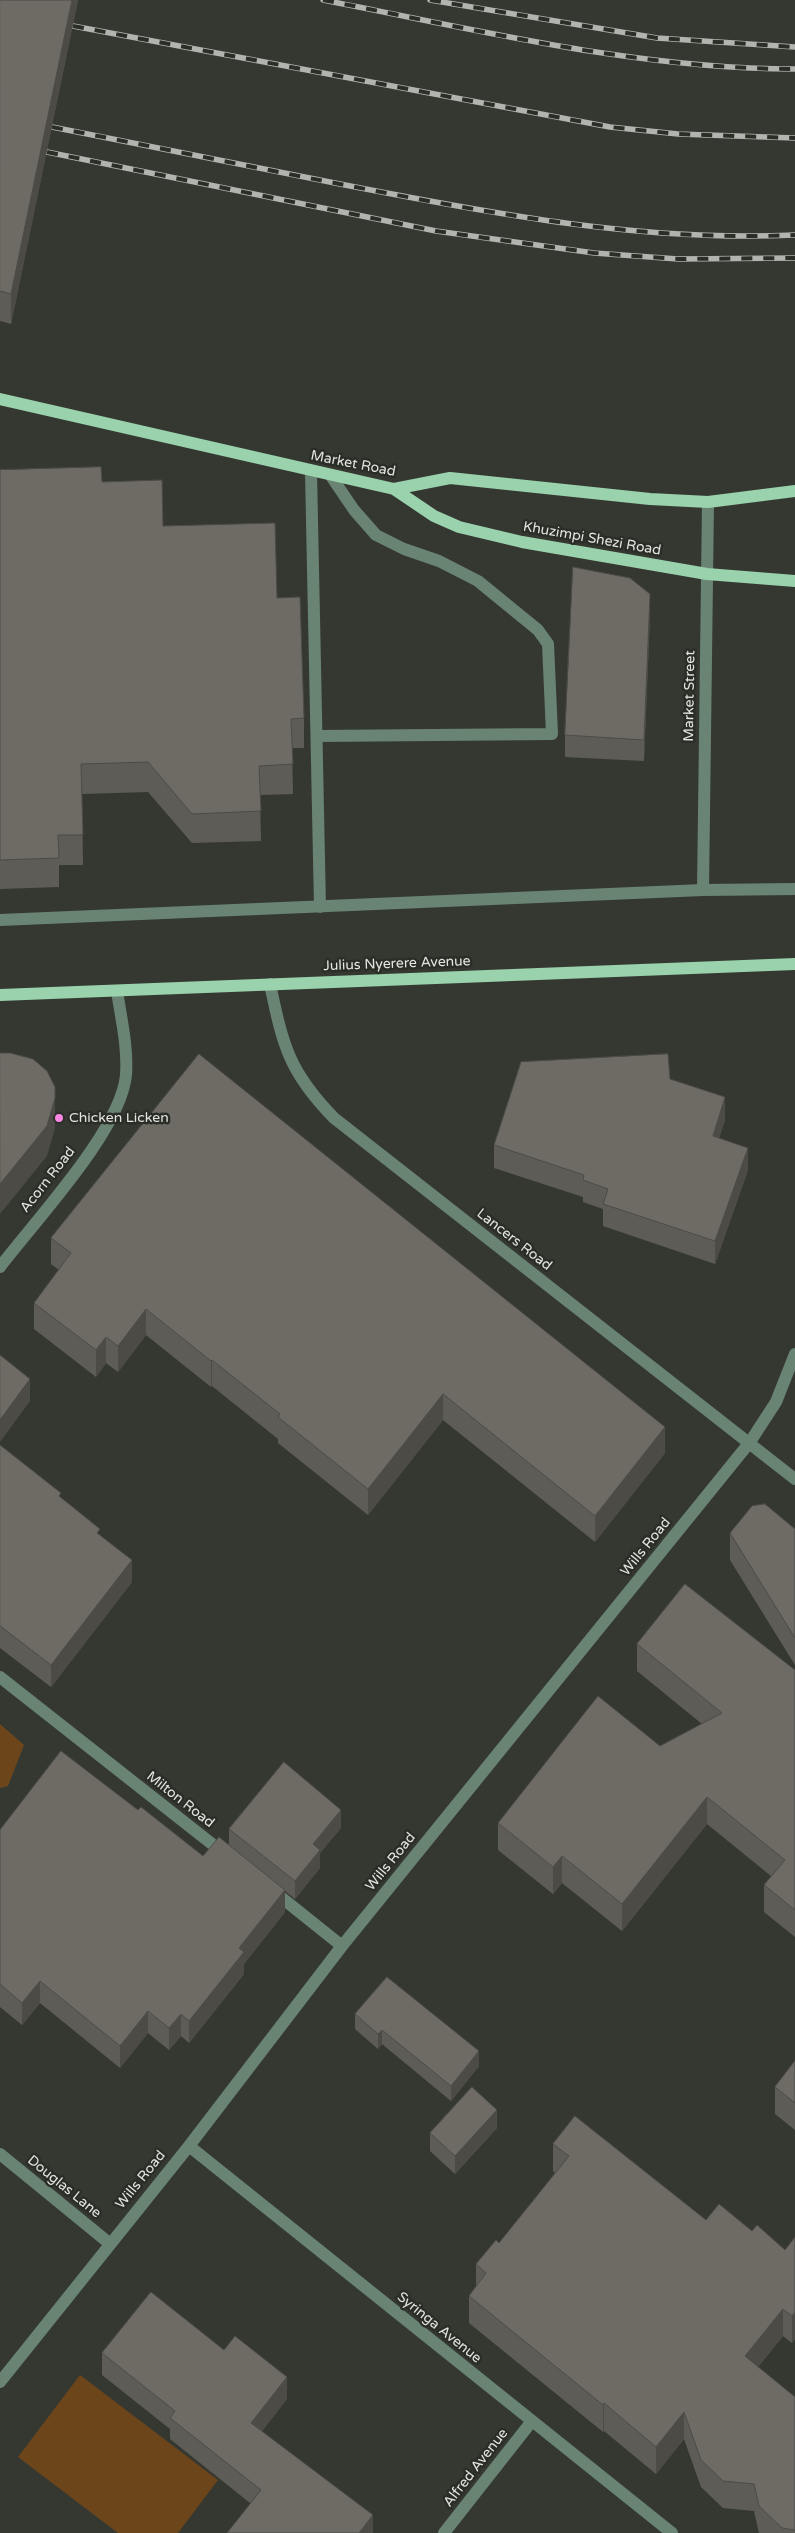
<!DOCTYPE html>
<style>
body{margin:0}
canvas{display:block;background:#353831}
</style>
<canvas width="795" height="2533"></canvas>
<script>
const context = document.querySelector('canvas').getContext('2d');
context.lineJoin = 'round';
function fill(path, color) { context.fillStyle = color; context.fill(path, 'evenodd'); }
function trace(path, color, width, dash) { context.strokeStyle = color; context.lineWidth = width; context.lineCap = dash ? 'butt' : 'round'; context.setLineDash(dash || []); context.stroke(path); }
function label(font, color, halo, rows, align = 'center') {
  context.font = font + ' "Varela Round",sans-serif'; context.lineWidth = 5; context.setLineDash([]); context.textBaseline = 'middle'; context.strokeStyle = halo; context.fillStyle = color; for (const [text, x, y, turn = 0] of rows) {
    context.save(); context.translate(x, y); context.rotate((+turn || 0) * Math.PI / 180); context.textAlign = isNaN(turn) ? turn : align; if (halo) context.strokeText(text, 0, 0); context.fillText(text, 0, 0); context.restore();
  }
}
const green = new Path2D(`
 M 0,1724 L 24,1745 L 8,1786 L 0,1788 Z
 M 80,2375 L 218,2480 L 178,2533 L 118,2533 L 18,2457 Z`);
const minor = new Path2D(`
 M 311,472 L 320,907
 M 317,736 L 552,734 L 548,644 L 538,630 L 478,581 L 439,561 L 404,549 L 376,535 L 354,510 L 331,476
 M 703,890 L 708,502
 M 0,920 L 703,890 L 795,889
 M 270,984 C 283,1046 289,1072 334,1118 L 795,1479
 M 0,1267 C 35,1221 121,1130 126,1075 C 128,1047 121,1018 117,991
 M 0,1677 L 226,1855
 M 272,1890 L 342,1946
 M 189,2146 L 672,2533
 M 0,2154 L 109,2243
 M 0,2382 L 189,2146 L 342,1946 L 750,1442 L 776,1402 L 795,1354
 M 444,2533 L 532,2421`);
const major = new Path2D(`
 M 0,399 L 394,489 L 450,478 L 650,499 L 708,502 L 795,491
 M 394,489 L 434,516 L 459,527 L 522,542 L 707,574 L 795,581
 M 0,995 L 795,964`);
const rail = new Path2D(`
 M 323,0 C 479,30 635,69 795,69
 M 430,0 L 657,38 L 795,47
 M 73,26 L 610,127 L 678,134 L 795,138
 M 52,127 C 150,146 247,166 345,185 C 494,214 643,242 795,235
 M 47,152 L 436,231 L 594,253 L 678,259 L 795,258`);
const wall = new Path2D(`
 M 0,0 L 78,0 L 11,324 L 0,321 Z
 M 0,470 L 102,482 L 163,526 L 277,598 L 304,718 L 304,748 L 292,748 L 293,794 L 260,795 L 261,841 L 192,843 L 148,792 L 82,794 L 83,865 L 59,865 L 59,887 L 0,889 Z
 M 650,615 L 644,761 L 565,757 L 565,735 Z
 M 670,1079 L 725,1120 L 719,1138 L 748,1170 L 715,1264 L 603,1226 L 603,1209 L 583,1202 L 583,1197 L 494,1168 L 494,1145 Z
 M 51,1238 L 665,1453 L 595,1542 L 443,1420 L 368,1515 L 278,1443 L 278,1439 L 212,1386 L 211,1387 L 146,1335 L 118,1372 L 106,1363 L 96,1377 L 34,1329 L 34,1303 L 59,1270 L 51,1264 Z
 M 0,1445 L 61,1498 L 100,1535 L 132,1582 L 51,1687 L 0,1648 Z
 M 795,1529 L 795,1665 L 730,1560 L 730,1533 Z
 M 637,1644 L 795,1670 L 795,1937 L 764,1912 L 764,1885 L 771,1876 L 707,1824 L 622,1931 L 562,1883 L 553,1894 L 498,1850 L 498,1823 L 660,1746 L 702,1724 L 637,1671 Z
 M 138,1810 L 203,1856 L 229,1845 L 229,1829 L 341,1828 L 320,1853 L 320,1868 L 295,1899 L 285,1891 L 285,1912 L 244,1964 L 244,1974 L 189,2043 L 181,2036 L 169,2050 L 148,2033 L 120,2068 L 40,2003 L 22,2025 L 0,2007 L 0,1830 Z
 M 355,2014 L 479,2066 L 451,2101 L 382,2044 L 378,2049 L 355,2029 Z
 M 795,2061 L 795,2130 L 775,2114 L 775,2087 Z
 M 497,2128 L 455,2174 L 430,2151 L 430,2133 Z
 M 553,2144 L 706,2220 L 752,2231 L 785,2250 L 795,2237 L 795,2339 L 792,2343 L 783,2336 L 758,2367 L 795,2397 L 795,2533 L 759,2533 L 754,2511 L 723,2508 L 701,2487 L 684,2439 L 656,2474 L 604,2431 L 603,2432 L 469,2323 L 469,2296 L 476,2286 L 476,2264 L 499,2243 L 555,2173 L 553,2171 Z
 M 224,2350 L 287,2399 L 262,2431 L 373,2533 L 250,2503 L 170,2439 L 170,2429 L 102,2375 L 102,2353 Z`);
const shadedWall = new Path2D(`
 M 72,0 L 78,0 L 11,324 L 11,294 Z
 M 650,594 L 650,615 L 644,761 L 644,740 Z
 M 725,1097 L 725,1120 L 713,1158 L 713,1136 Z
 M 55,1098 L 55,1128 L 47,1156 L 0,1214 L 0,1184 Z
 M 748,1148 L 748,1170 L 715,1264 L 715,1241 Z
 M 146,1309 L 146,1335 L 118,1372 L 118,1346 Z
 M 106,1337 L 106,1363 L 96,1377 L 96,1350 Z
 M 212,1360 L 212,1386 L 211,1387 L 211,1361 Z
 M 30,1379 L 30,1401 L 0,1442 L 0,1420 Z
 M 443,1394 L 443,1420 L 368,1515 L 368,1489 Z
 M 665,1427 L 665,1453 L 595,1542 L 595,1516 Z
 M 132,1560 L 132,1582 L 51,1687 L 51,1665 Z
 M 707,1797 L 707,1824 L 622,1931 L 622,1904 Z
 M 341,1810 L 341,1828 L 320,1853 L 320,1868 L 295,1899 L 295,1881 L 313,1844 Z
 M 562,1856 L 562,1883 L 553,1894 L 553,1867 Z
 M 285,1890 L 285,1912 L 244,1964 L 244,1974 L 189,2043 L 189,2021 L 239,1948 Z
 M 40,1981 L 40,2003 L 22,2025 L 22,2003 Z
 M 148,2011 L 148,2033 L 120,2068 L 120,2046 Z
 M 181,2014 L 181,2036 L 169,2050 L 169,2028 Z
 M 382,2030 L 382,2044 L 378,2049 L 378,2034 Z
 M 479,2051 L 479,2066 L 451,2101 L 451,2086 Z
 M 497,2110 L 497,2128 L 455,2174 L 455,2156 Z
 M 783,2309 L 783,2336 L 745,2383 L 745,2356 Z
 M 795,2312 L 795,2339 L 792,2343 L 792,2316 Z
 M 287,2377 L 287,2399 L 251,2445 L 251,2423 Z
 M 604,2403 L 604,2431 L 603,2432 L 603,2405 Z
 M 684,2412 L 684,2439 L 656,2474 L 656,2447 Z
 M 373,2515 L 373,2533 L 359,2533 Z`);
const building = new Path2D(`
 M 0,0 L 72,0 L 11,294 L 0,291 Z
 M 101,467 L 102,482 L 162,480 L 163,526 L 275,523 L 277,598 L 300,597 L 304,718 L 291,719 L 293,764 L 259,766 L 261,811 L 192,814 L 148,762 L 81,764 L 83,835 L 58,835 L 59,858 L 0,860 L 0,470 Z
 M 573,567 L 630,578 L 650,594 L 644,740 L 565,735 Z
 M 0,1053 L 10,1053 L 33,1059 L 47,1071 L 55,1087 L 55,1098 L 47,1126 L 0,1184 Z
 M 199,1054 L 665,1427 L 595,1516 L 443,1394 L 368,1489 L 278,1417 L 280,1414 L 212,1360 L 211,1361 L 146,1309 L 118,1346 L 106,1337 L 96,1350 L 34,1303 L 71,1253 L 51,1238 Z
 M 668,1054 L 670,1079 L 725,1097 L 713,1136 L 748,1148 L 715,1241 L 603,1204 L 608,1189 L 583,1180 L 584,1175 L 494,1145 L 521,1062 Z
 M 0,1355 L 30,1379 L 0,1420 Z
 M 0,1445 L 61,1493 L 59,1496 L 100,1529 L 97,1533 L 132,1560 L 51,1665 L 0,1626 Z
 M 765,1504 L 795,1529 L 795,1638 L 730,1533 L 752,1506 Z
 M 685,1584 L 795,1670 L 795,1910 L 764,1885 L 785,1860 L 707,1797 L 622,1904 L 562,1856 L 553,1867 L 498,1823 L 598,1696 L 660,1746 L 722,1713 L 637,1644 Z
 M 61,1751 L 138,1810 L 141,1807 L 203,1856 L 219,1837 L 285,1890 L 239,1948 L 244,1952 L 189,2021 L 181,2014 L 169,2028 L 148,2011 L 120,2046 L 40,1981 L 22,2003 L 0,1984 L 0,1830 Z
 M 284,1762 L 341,1810 L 313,1844 L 320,1850 L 295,1881 L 229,1829 Z
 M 387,1977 L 479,2051 L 451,2086 L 382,2030 L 378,2034 L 355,2014 Z
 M 795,2061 L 795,2103 L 775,2087 Z
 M 472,2087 L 497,2110 L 455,2156 L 430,2133 Z
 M 575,2116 L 706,2220 L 719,2204 L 752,2231 L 757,2225 L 785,2250 L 795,2237 L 795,2312 L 792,2316 L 783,2309 L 745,2356 L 795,2397 L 795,2530 L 782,2528 L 759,2506 L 754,2484 L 723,2481 L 701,2460 L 684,2412 L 656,2447 L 604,2403 L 603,2405 L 469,2296 L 486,2273 L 476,2264 L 496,2240 L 499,2243 L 569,2156 L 553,2144 Z
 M 151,2292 L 224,2350 L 235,2336 L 287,2377 L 251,2423 L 373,2515 L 359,2533 L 227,2533 L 261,2490 L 170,2418 L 175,2411 L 102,2353 Z`);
const markers = [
 [59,1118,5,"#fb87e5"]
];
const streetNames = [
 ["Market Road",353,464,11],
 ["Khuzimpi Shezi Road",592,539,10],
 ["Market Street",690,696,-89],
 ["Julius Nyerere Avenue",397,964,-2],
 ["Acorn Road",48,1180,-52],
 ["Lancers Road",514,1240,38],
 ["Wills Road",646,1547,-51],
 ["Milton Road",180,1800,38],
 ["Wills Road",391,1862,-51],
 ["Wills Road",141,2180,-51],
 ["Douglas Lane",64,2187,39],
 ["Syringa Avenue",439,2328,39],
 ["Alfred Avenue",476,2468,-52]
];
const poiNames = [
 ["Chicken Licken",69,1118]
];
fill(green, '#6c451b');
trace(minor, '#698472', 12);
trace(major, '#99d2ac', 12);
trace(rail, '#b2b4af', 5.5);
trace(rail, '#2b2d27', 4, [11]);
fill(wall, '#5e5c56');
fill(shadedWall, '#4c4b46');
fill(building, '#6d6b64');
trace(building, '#4c4b46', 1);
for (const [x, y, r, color] of markers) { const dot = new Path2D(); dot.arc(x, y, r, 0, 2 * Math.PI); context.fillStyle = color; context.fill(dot); trace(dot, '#2b2d27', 2); }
label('14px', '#e3e5e1', '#2b2d27', streetNames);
label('14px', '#e3e5e1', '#2b2d27', poiNames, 'left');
</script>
